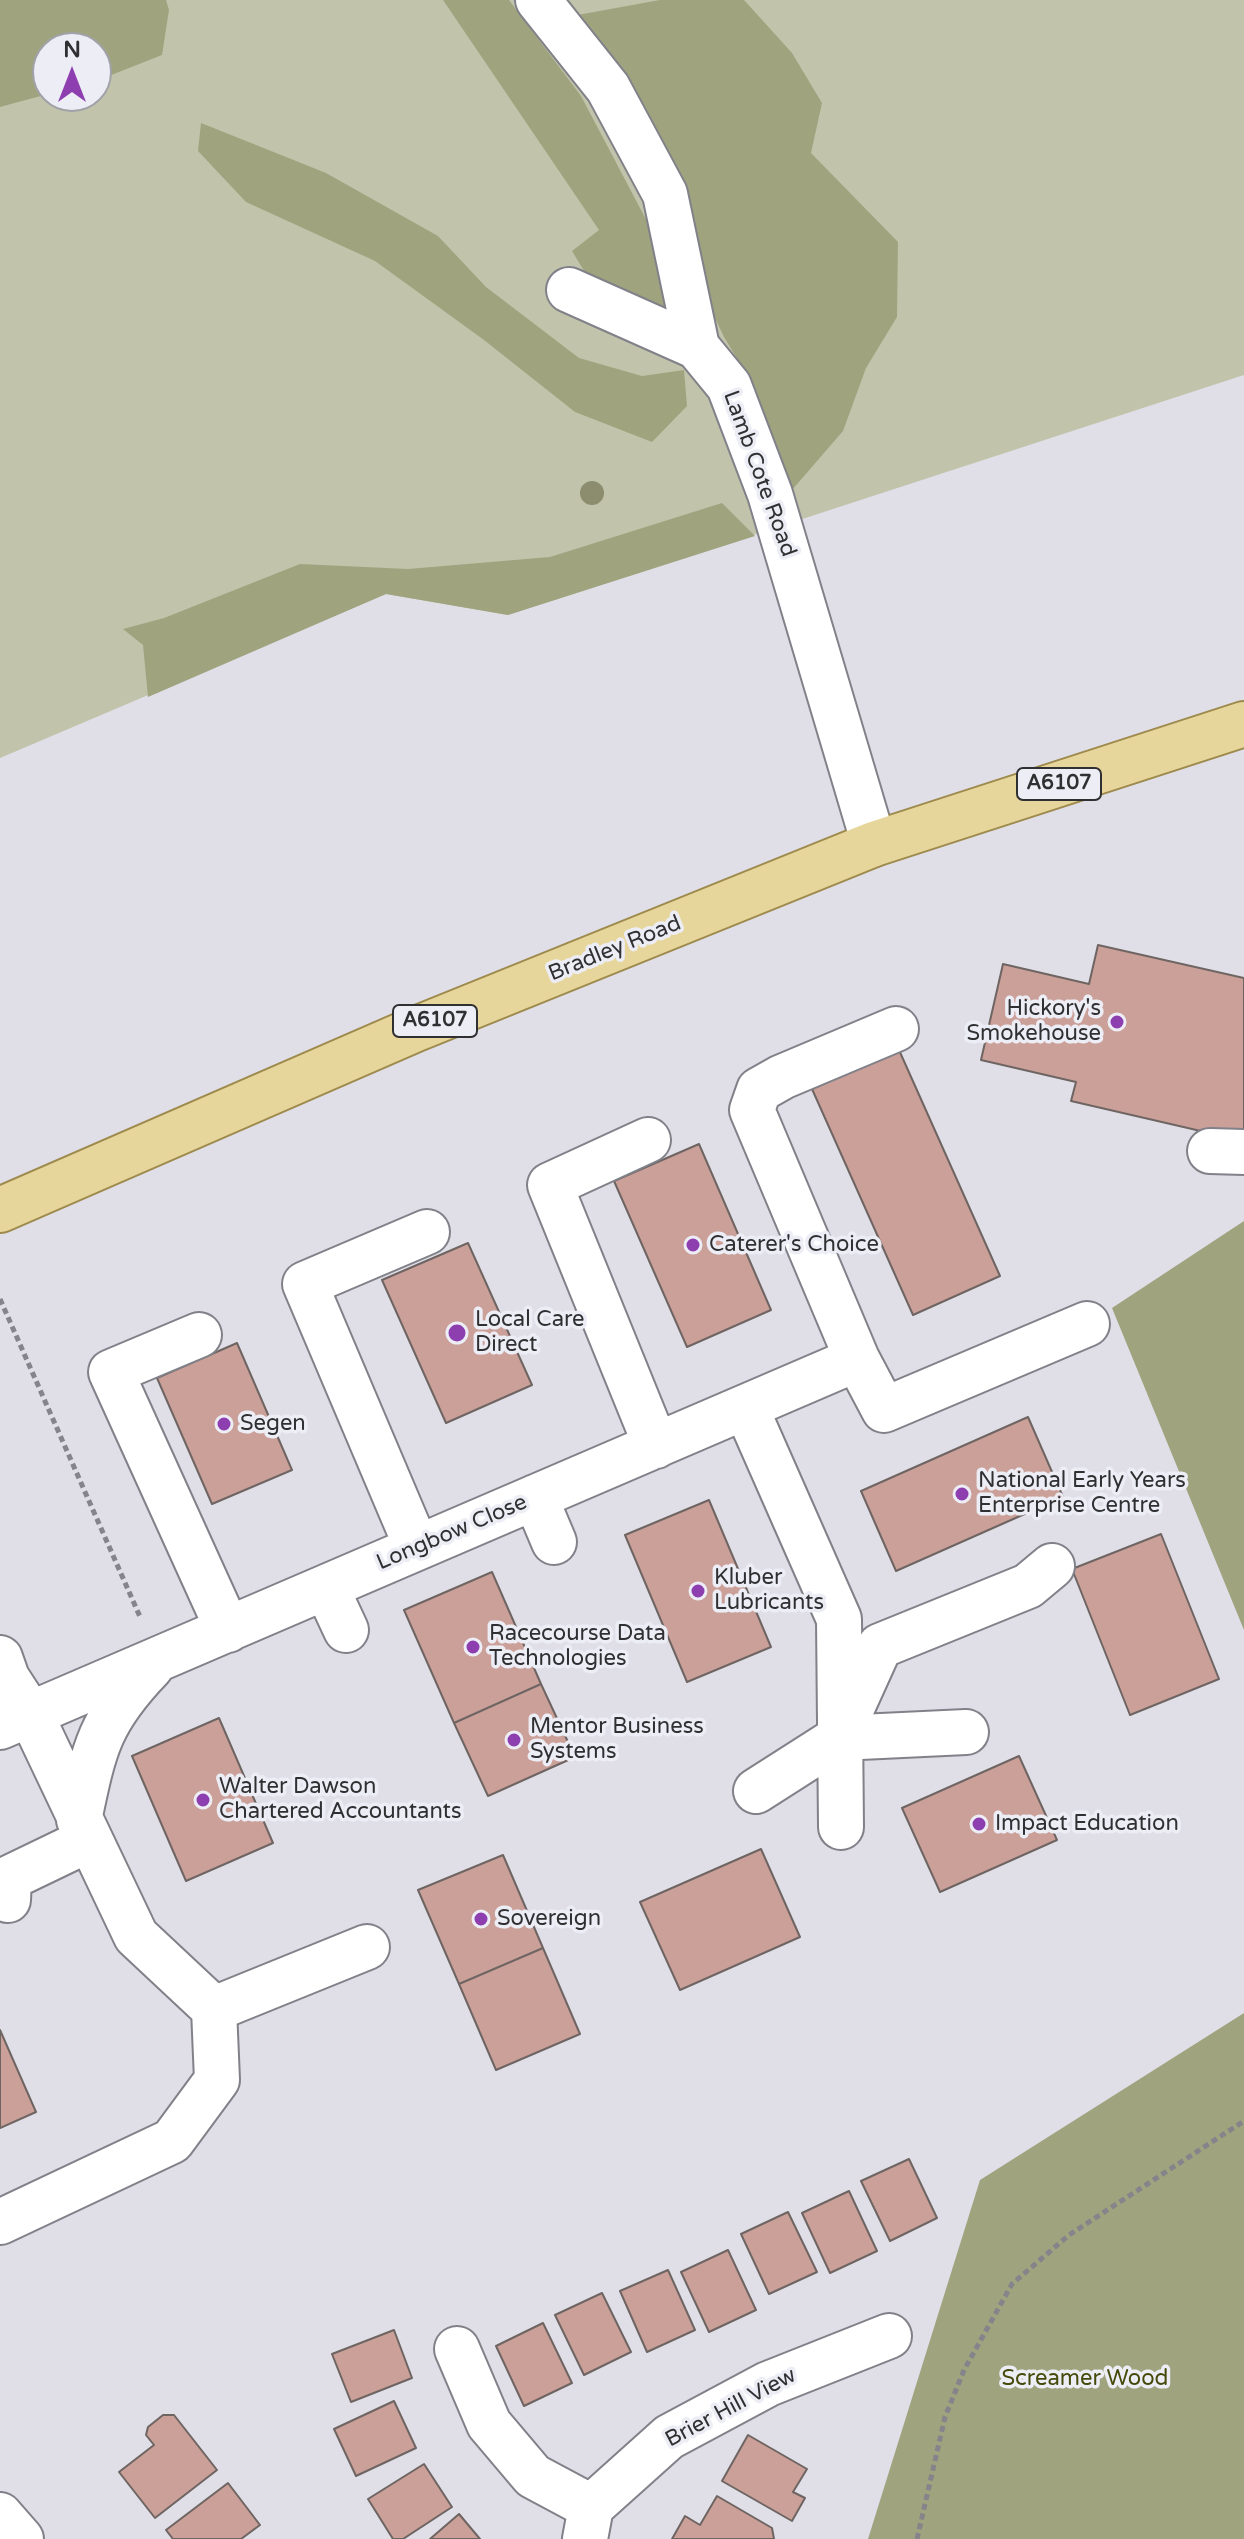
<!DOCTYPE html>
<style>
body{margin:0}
#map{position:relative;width:1244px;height:2539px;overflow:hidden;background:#e0dfe8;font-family:"Varela Round",sans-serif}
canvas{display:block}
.north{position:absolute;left:32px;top:32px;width:80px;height:80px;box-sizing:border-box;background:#ededf6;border:2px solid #a1a1a8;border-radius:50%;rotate:0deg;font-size:22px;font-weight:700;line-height:32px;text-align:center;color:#303033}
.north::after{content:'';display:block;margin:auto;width:28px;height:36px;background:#8d3fb0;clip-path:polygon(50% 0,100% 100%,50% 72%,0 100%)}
</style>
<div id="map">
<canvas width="1244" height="2539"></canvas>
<div class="north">N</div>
</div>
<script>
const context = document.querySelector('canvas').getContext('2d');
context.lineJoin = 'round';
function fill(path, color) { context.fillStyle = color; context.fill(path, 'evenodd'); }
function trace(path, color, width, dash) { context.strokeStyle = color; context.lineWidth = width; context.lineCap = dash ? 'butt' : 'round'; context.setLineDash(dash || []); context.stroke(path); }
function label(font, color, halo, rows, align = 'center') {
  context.font = font + ' "Varela Round",sans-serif'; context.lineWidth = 7; context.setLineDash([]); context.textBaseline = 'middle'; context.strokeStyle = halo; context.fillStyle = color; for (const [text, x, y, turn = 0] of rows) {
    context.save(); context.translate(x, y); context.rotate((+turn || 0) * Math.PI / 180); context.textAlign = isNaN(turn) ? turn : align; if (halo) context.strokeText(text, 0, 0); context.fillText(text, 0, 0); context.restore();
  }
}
const green = new Path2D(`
 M 0,0 L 1244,0 L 1244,375 L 508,615 L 386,594 L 0,758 ZM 48,48 L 96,48 L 96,96 L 48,96 Z`);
const forest = new Path2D(`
 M 0,0 L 166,0 L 169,10 L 162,55 L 96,81 L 96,48 L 48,48 L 48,94 L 0,107 Z
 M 443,0 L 509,0 L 581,96 L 660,246 L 676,311 L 662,329 L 592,284 L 572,251 L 599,230 Z
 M 660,0 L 744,0 L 792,53 L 822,103 L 811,153 L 898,242 L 897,317 L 866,368 L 843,431 L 792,490 L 763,437 L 756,390 L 724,337 L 572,16 Z
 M 201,123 L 326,173 L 438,236 L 486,287 L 579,358 L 642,376 L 684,370 L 687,406 L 652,442 L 575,412 L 484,340 L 375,261 L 246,202 L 198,151 Z
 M 722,503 L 755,536 L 508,615 L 386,594 L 148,697 L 143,645 L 123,629 L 164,618 L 300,564 L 408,569 L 550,557 Z
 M 1244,1221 L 1244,1630 L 1112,1308 Z
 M 1244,2013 L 1244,2539 L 868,2539 L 980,2180 Z`);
const building = new Path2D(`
 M 1098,945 L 1244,978 L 1244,1141 L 1071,1101 L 1076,1082 L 981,1060 L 1003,964 L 1089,984 Z
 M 899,1050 L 1000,1276 L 913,1315 L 812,1089 Z
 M 699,1144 L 771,1310 L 687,1347 L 614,1181 Z
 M 468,1243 L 532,1385 L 446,1423 L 382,1280 Z
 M 237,1343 L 292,1470 L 212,1504 L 157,1378 Z
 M 1028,1417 L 1063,1497 L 896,1571 L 861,1491 Z
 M 709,1500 L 771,1647 L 687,1682 L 625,1535 Z
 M 1161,1534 L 1219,1679 L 1130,1715 L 1072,1569 Z
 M 492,1572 L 541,1684 L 454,1723 L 404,1610 Z
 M 541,1684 L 575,1757 L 488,1796 L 454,1723 Z
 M 219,1718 L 273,1843 L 186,1881 L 132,1756 Z
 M 1019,1756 L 1057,1840 L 940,1892 L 902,1808 Z
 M 761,1849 L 800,1937 L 680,1990 L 640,1902 Z
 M 503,1855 L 543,1948 L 459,1984 L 418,1890 Z
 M 543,1948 L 580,2034 L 496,2070 L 459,1984 Z
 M 0,2030 L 36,2112 L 0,2128 Z
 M 909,2159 L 937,2218 L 890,2241 L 861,2181 Z
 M 849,2191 L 877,2251 L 830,2273 L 802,2213 Z
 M 788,2212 L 817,2272 L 769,2294 L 741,2234 Z
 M 728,2250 L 756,2310 L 709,2332 L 681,2272 Z
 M 668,2270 L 695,2330 L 647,2352 L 620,2291 Z
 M 602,2293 L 631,2352 L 584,2375 L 555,2315 Z
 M 543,2323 L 572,2383 L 524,2406 L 496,2346 Z
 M 394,2330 L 412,2378 L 351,2402 L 332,2354 Z
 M 394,2401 L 416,2448 L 356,2476 L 334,2429 Z
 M 163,2415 L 174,2415 L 217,2470 L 155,2518 L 119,2472 L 154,2445 L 146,2435 L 148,2427 Z
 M 748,2435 L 807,2469 L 793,2492 L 805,2498 L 792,2521 L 722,2481 Z
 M 424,2464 L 452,2507 L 403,2539 L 393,2539 L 368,2499 Z
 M 228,2483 L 260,2525 L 241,2539 L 173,2539 L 166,2530 Z
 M 717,2496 L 772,2528 L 774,2539 L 672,2539 L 685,2516 L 700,2525 Z
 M 459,2514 L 480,2539 L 430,2539 Z`);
const path = new Path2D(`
 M 0,1299 L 141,1619
 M 917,2539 L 945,2417 L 964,2370 L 1012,2284 L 1069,2235 L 1244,2121`);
const minor = new Path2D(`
 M 538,0 L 608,88 L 665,194 L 697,347 L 729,386 L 770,494 L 874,844
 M 569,290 L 697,347
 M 648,1140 L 550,1185 L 656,1446
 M 1210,1151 L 1244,1152
 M 199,1335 L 111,1372 L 228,1630
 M 857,1359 L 884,1410 L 1087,1324
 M 746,1408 L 839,1619 L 841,1827
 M 535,1497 L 554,1542
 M 417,1548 L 305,1284 L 427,1232
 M 326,1587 L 346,1630
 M 0,1658 L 7,1678 L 31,1715 L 136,1936 L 214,2009 L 217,2080 L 172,2141 L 0,2222
 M 846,1721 L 880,1646 L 1028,1586 L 1052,1566
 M 0,1727 L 857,1359 L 752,1110 L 759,1090 L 782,1077 L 896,1029
 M 756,1791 L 839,1738 L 966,1732
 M 79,1820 C 94,1748 99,1721 151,1667
 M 8,1900 L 9,1878 L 88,1840
 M 214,2009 L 367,1947
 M 457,2349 L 489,2424 L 533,2476 L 591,2507
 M 0,2515 L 21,2539
 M 585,2539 L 591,2507 L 669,2437 L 768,2384 L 889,2336`);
const major = new Path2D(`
 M 0,1210 L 416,1029 L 874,844 L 1244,724`);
const trees = [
 [592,493]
];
const markers = [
 [1117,1022,8,"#8d3fb0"],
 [693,1245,8,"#8d3fb0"],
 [457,1333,10,"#8d3fb0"],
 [224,1424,8,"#8d3fb0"],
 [962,1494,8,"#8d3fb0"],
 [698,1591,8,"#8d3fb0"],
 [473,1647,8,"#8d3fb0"],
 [514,1740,8,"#8d3fb0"],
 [203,1800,8,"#8d3fb0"],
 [979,1824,8,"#8d3fb0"],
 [481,1919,8,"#8d3fb0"]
];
const shields = [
 [1059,784,84],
 [435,1021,84]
];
const shieldNames = [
 ["A6107",1059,784],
 ["A6107",435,1021]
];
const streetNames = [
 ["Lamb Cote Road",759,474,70],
 ["Bradley Road",615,949,-22],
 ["Longbow Close",452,1533,-23],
 ["Brier Hill View",731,2408,-28]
];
const poiNames = [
 ["Hickory's",1101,1009,"right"],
 ["Smokehouse",1101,1034,"right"],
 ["Caterer's Choice",709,1245],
 ["Local Care",475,1320],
 ["Direct",475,1345],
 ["Segen",240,1424],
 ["National Early Years",978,1481],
 ["Enterprise Centre",978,1506],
 ["Kluber",714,1578],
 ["Lubricants",714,1603],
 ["Racecourse Data",489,1634],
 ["Technologies",489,1659],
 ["Mentor Business",530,1727],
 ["Systems",530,1752],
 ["Walter Dawson",219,1787],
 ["Chartered Accountants",219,1812],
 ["Impact Education",995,1824],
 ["Sovereign",497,1919]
];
const parkNames = [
 ["Screamer Wood",1085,2379]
];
fill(green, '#c1c4ab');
fill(forest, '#9fa47f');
fill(building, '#cba099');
trace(building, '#6e6563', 2);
trace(minor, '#818189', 48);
trace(major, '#9d8a4c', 48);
trace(path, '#84848a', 5, [6, 4]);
trace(minor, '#fff', 44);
trace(major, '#e7d69b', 44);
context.fillStyle = '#8b8d6e';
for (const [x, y] of trees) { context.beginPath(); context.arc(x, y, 12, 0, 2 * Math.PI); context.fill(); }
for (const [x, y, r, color] of markers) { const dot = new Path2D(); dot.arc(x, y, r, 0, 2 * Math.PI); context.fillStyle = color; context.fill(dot); trace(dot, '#ededf6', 3); }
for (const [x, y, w] of shields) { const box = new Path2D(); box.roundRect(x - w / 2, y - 16, w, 32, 6); context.fillStyle = '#ededf6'; context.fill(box); trace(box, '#303033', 2); }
label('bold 20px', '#303033', null, shieldNames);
label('22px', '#303033', '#ededf6', streetNames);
label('22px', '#303033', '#ededf6', poiNames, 'left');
label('22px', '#454a0a', '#ededf6', parkNames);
</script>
